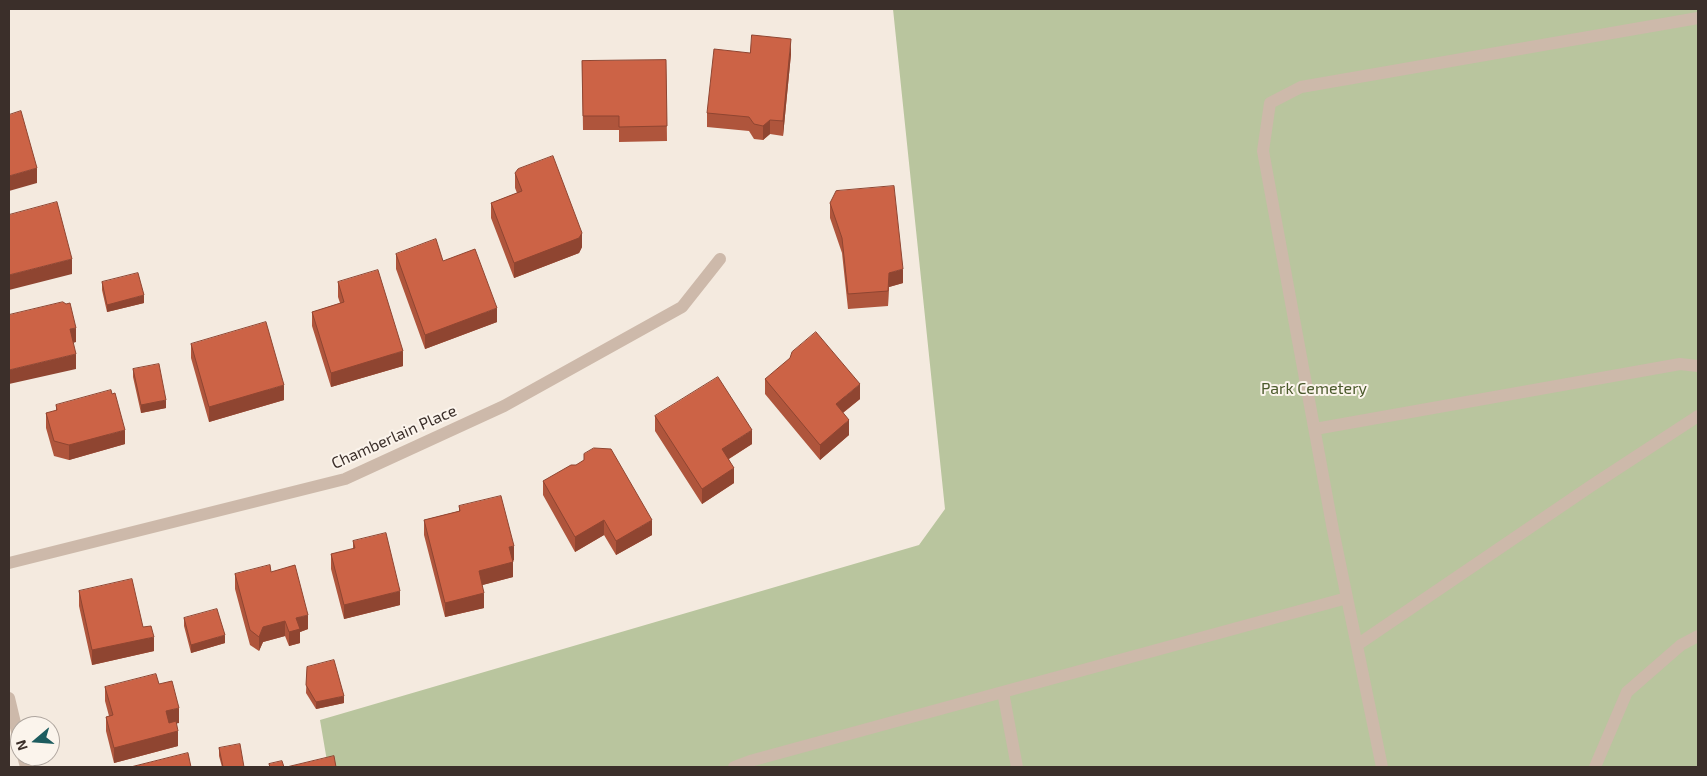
<!DOCTYPE html>
<style>
body{margin:0}
#map{position:relative;width:1707px;height:776px;overflow:hidden;background:#f4eadf;font-family:"Exo 2",sans-serif}
canvas{display:block}
.frame{position:absolute;inset:0;border:10px solid #3b2f2a;pointer-events:none}
.north{position:absolute;left:10px;top:716px;width:50px;height:50px;box-sizing:border-box;background:#fbf4ec;border:1px solid #aea59e;border-radius:50%;rotate:252deg;font-size:14px;font-weight:700;line-height:20px;text-align:center;color:#3b2f2a}
.north::after{content:'';display:block;margin:auto;width:18px;height:22px;background:#1d5c5f;clip-path:polygon(50% 0,100% 100%,50% 72%,0 100%)}
</style>
<div id="map">
<canvas width="1707" height="776"></canvas>
<div class="frame"></div>
<div class="north">N</div>
</div>
<script>
const context = document.querySelector('canvas').getContext('2d');
context.lineJoin = 'round';
function fill(path, color) { context.fillStyle = color; context.fill(path, 'evenodd'); }
function trace(path, color, width, dash) { context.strokeStyle = color; context.lineWidth = width; context.lineCap = dash ? 'butt' : 'round'; context.setLineDash(dash || []); context.stroke(path); }
function label(font, color, halo, rows, align = 'center') {
  context.font = font + ' "Exo 2",sans-serif'; context.lineWidth = 4; context.setLineDash([]); context.textBaseline = 'middle'; context.strokeStyle = halo; context.fillStyle = color; for (const [text, x, y, turn = 0] of rows) {
    context.save(); context.translate(x, y); context.rotate((+turn || 0) * Math.PI / 180); context.textAlign = isNaN(turn) ? turn : align; if (halo) context.strokeText(text, 0, 0); context.fillText(text, 0, 0); context.restore();
  }
}
const green = new Path2D(`
 M 893,9 L 1698,9 L 1698,767 L 328,767 L 320,720 L 919,545 L 945,509 Z`);
const lane = new Path2D(`
 M 1315,429 L 1680,364 L 1698,366
 M 1357,645 L 1591,486 L 1698,416
 M 1003,692 L 1017,767
 M 734,767 L 750,761 L 1347,598
 M 1382,767 L 1333,530 L 1263,151 L 1270,103 L 1301,87 L 1698,18
 M 1595,767 L 1627,692 L 1681,645 L 1698,636`);
const street = new Path2D(`
 M 9,563 L 345,479 L 504,406 L 682,307 L 720,259
 M 9,698 L 20,744
 M 23,756 L 26,767`);
const wall = new Path2D(`
 M 750,53 L 791,54 L 783,136 L 770,134 L 763,140 L 754,139 L 749,131 L 707,127 L 707,113 Z
 M 666,60 L 667,141 L 619,142 L 619,130 L 583,130 L 582,61 Z
 M 515,173 L 582,247 L 579,253 L 514,278 L 491,218 L 491,203 L 517,193 L 515,188 Z
 M 830,203 L 903,283 L 889,287 L 888,306 L 848,309 L 842,253 L 830,218 Z
 M 396,254 L 497,322 L 425,349 L 396,269 Z
 M 102,282 L 144,303 L 107,312 L 102,290 Z
 M 338,282 L 403,366 L 331,387 L 312,326 L 312,312 L 340,303 L 338,297 Z
 M 191,344 L 284,400 L 209,422 L 191,358 Z
 M 133,369 L 166,408 L 141,413 L 133,377 Z
 M 765,379 L 860,399 L 843,413 L 849,435 L 820,460 L 765,394 Z
 M 56,405 L 125,444 L 69,460 L 54,456 L 46,428 L 46,413 L 56,411 Z
 M 655,416 L 752,444 L 729,459 L 734,483 L 702,504 L 655,431 Z
 M 543,481 L 652,535 L 616,555 L 604,535 L 575,552 L 543,495 Z
 M 459,506 L 514,560 L 513,561 L 513,577 L 482,585 L 484,608 L 445,617 L 424,535 L 424,520 L 459,511 Z
 M 353,541 L 400,605 L 344,619 L 331,569 L 331,554 L 353,549 Z
 M 271,572 L 308,629 L 300,632 L 300,643 L 289,646 L 285,636 L 263,642 L 259,651 L 250,645 L 235,589 L 235,574 Z
 M 79,591 L 143,627 L 154,651 L 92,665 L 79,606 Z
 M 184,618 L 225,643 L 191,653 L 184,626 Z
 M 307,667 L 344,703 L 316,709 L 306,693 Z
 M 159,684 L 179,723 L 176,723 L 178,746 L 114,763 L 106,731 L 106,717 L 109,716 L 105,701 L 105,687 Z
 M 219,748 L 244,767 L 222,767 L 219,756 Z`);
const shadedWall = new Path2D(`
 M 791,39 L 791,54 L 783,136 L 783,121 Z
 M 770,120 L 770,134 L 763,140 L 763,126 Z
 M 37,168 L 37,183 L 9,191 L 9,176 Z
 M 582,233 L 582,247 L 579,253 L 514,278 L 514,263 Z
 M 72,259 L 72,274 L 9,290 L 9,275 Z
 M 903,269 L 903,283 L 889,287 L 888,306 L 889,273 Z
 M 144,295 L 144,303 L 107,312 L 107,305 Z
 M 497,308 L 497,322 L 425,349 L 425,335 Z
 M 76,328 L 76,342 L 70,344 L 70,329 Z
 M 403,351 L 403,366 L 331,387 L 331,373 Z
 M 76,354 L 76,369 L 9,384 L 9,370 Z
 M 860,384 L 860,399 L 836,418 L 836,404 Z
 M 284,385 L 284,400 L 209,422 L 209,407 Z
 M 166,400 L 166,408 L 141,413 L 141,405 Z
 M 849,420 L 849,435 L 820,460 L 820,445 Z
 M 125,430 L 125,444 L 69,460 L 69,445 Z
 M 752,430 L 752,444 L 722,463 L 722,449 Z
 M 734,468 L 734,483 L 702,504 L 702,489 Z
 M 604,520 L 604,535 L 575,552 L 575,537 Z
 M 652,520 L 652,535 L 616,555 L 616,541 Z
 M 514,546 L 514,560 L 509,562 L 509,547 Z
 M 513,562 L 513,577 L 479,586 L 479,571 Z
 M 400,591 L 400,605 L 344,619 L 344,605 Z
 M 484,593 L 484,608 L 445,617 L 445,603 Z
 M 308,615 L 308,629 L 300,632 L 300,643 L 289,646 L 289,632 L 296,618 Z
 M 285,621 L 285,636 L 263,642 L 259,651 L 259,637 L 263,627 Z
 M 225,635 L 225,643 L 191,653 L 191,645 Z
 M 154,637 L 154,651 L 92,665 L 92,650 Z
 M 344,696 L 344,703 L 316,709 L 316,702 Z
 M 179,708 L 179,723 L 166,726 L 166,711 Z
 M 178,731 L 178,746 L 114,763 L 114,748 Z`);
const building = new Path2D(`
 M 752,35 L 791,39 L 783,121 L 770,120 L 763,126 L 754,124 L 749,117 L 707,113 L 714,49 L 750,53 Z
 M 666,60 L 667,126 L 619,127 L 619,116 L 583,116 L 582,61 Z
 M 21,111 L 37,168 L 9,176 L 9,115 Z
 M 553,156 L 582,233 L 579,238 L 514,263 L 491,203 L 522,191 L 515,173 L 518,169 Z
 M 894,186 L 903,269 L 889,273 L 888,291 L 848,294 L 842,238 L 830,203 L 836,191 Z
 M 57,202 L 72,259 L 9,275 L 9,215 Z
 M 436,239 L 443,261 L 475,249 L 497,308 L 425,335 L 396,254 Z
 M 378,270 L 403,351 L 331,373 L 312,312 L 344,302 L 338,282 Z
 M 138,273 L 144,295 L 107,305 L 102,282 Z
 M 63,302 L 66,304 L 70,303 L 76,328 L 70,329 L 76,354 L 9,370 L 9,315 Z
 M 266,322 L 284,385 L 209,407 L 191,344 Z
 M 816,332 L 860,384 L 836,404 L 849,420 L 820,445 L 765,379 L 790,358 L 792,352 Z
 M 159,364 L 166,400 L 141,405 L 133,369 Z
 M 718,377 L 752,430 L 722,449 L 734,468 L 702,489 L 655,416 Z
 M 111,390 L 112,394 L 115,393 L 125,430 L 69,445 L 54,441 L 46,413 L 57,410 L 56,405 Z
 M 594,448 L 611,449 L 652,520 L 616,541 L 604,520 L 575,537 L 543,481 L 571,465 L 576,465 L 584,460 L 584,454 Z
 M 501,496 L 514,546 L 509,547 L 513,562 L 479,571 L 484,593 L 445,603 L 424,520 L 460,511 L 459,506 Z
 M 386,533 L 400,591 L 344,605 L 331,554 L 355,548 L 353,541 Z
 M 270,565 L 271,572 L 295,565 L 308,615 L 296,618 L 300,629 L 289,632 L 285,621 L 263,627 L 259,637 L 250,630 L 235,574 Z
 M 132,579 L 143,627 L 151,626 L 154,637 L 92,650 L 79,591 Z
 M 217,609 L 225,635 L 191,645 L 184,618 Z
 M 334,660 L 344,696 L 316,702 L 306,685 L 307,667 Z
 M 156,674 L 159,684 L 172,681 L 179,708 L 166,711 L 169,723 L 176,721 L 178,731 L 114,748 L 106,717 L 113,715 L 105,687 Z
 M 240,744 L 244,767 L 223,767 L 219,748 Z
 M 188,753 L 191,767 L 131,767 Z
 M 334,756 L 336,767 L 287,767 Z
 M 282,761 L 284,767 L 270,767 L 269,764 Z`);
const parkNames = [
 ["Park Cemetery",1314,389]
];
const streetNames = [
 ["Chamberlain Place",394,437,-24]
];
fill(green, '#b9c59e');
trace(lane, '#cdb9aa', 12);
trace(street, '#cdb9aa', 12);
fill(wall, '#af553c');
fill(shadedWall, '#8f4531');
fill(building, '#cc6346');
trace(building, '#8f4531', 1);
label('16px', '#4b5a2c', '#fbf4ec', parkNames);
label('16px', '#3b2f2a', '#fbf4ec', streetNames);
</script>
